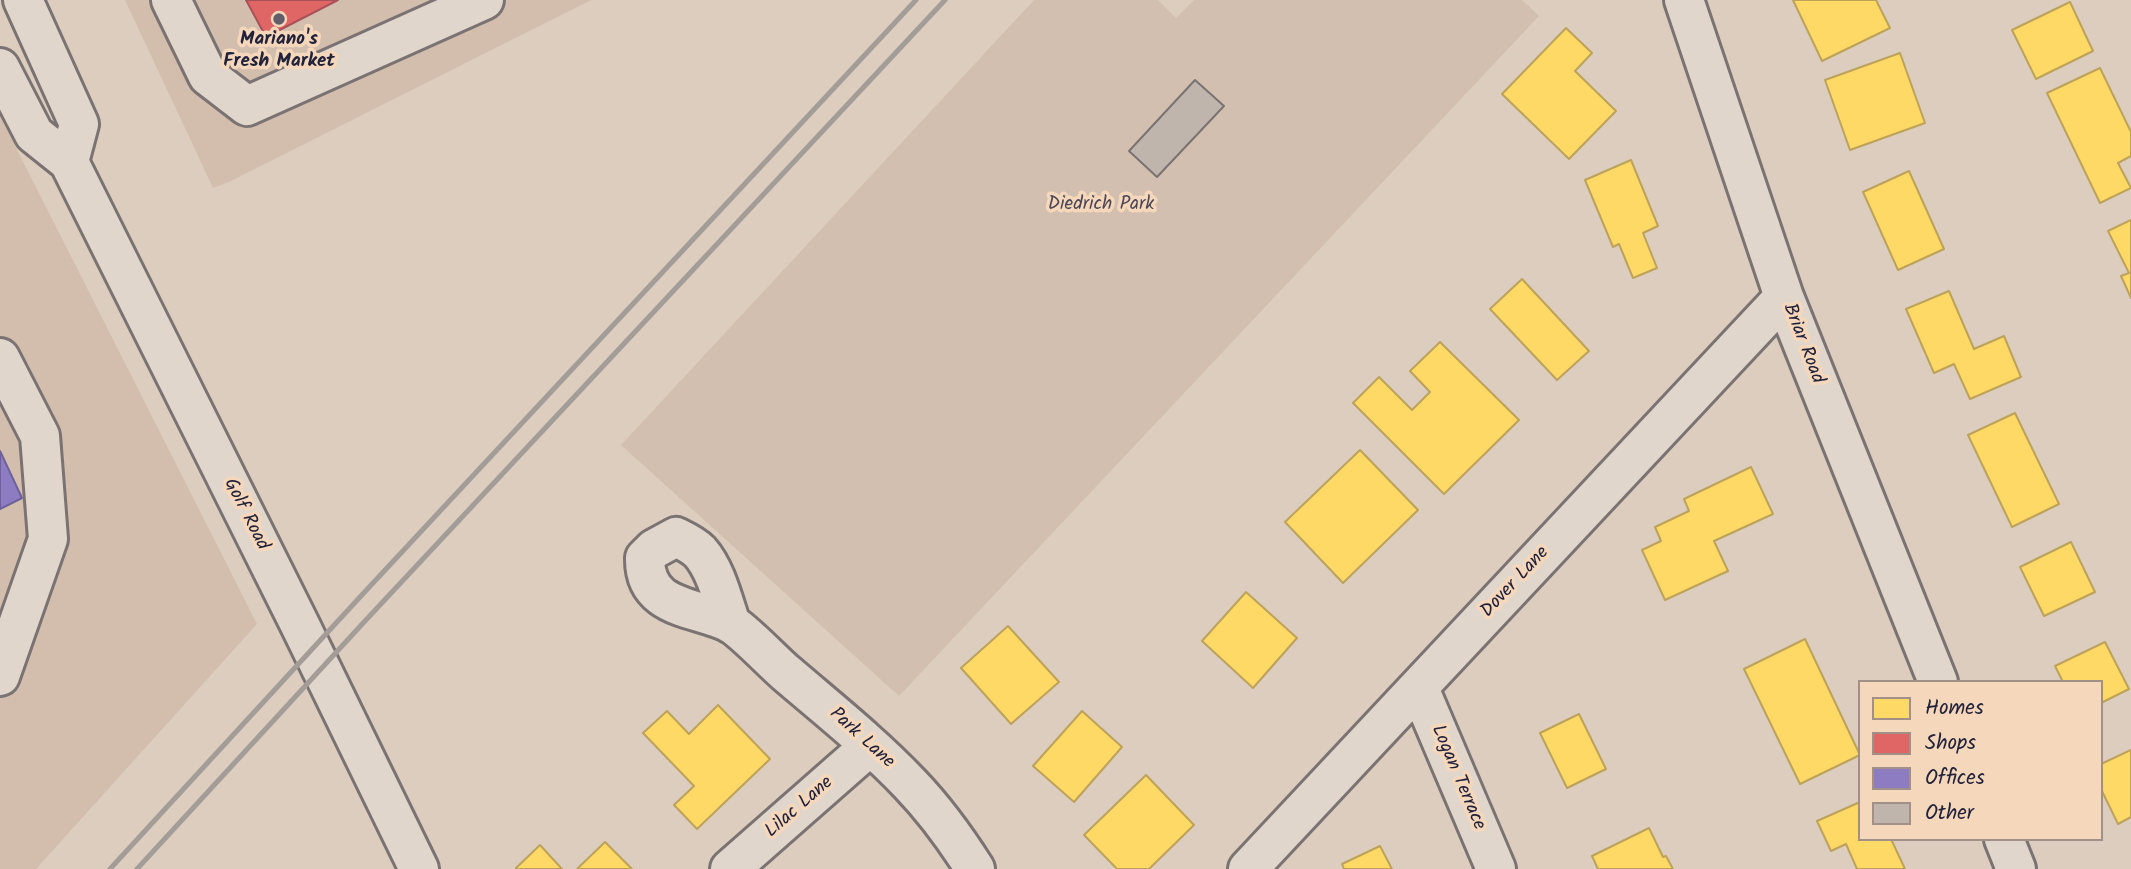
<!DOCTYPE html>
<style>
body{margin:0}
#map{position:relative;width:2131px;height:869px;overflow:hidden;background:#dccdbf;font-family:Kalam,sans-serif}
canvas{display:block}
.legend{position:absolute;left:1858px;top:680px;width:245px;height:161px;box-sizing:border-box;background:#f5d7bb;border:2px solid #a18f88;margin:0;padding:9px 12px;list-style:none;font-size:21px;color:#22223b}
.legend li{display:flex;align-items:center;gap:14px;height:35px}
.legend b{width:35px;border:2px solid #a18f88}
</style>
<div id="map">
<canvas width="2131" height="869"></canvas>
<ul class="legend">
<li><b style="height:19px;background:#ffd966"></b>Homes</li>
<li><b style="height:19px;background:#e06666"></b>Shops</li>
<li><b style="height:19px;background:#8e7cc3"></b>Offices</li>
<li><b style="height:19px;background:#c0b5ad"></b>Other</li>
</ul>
</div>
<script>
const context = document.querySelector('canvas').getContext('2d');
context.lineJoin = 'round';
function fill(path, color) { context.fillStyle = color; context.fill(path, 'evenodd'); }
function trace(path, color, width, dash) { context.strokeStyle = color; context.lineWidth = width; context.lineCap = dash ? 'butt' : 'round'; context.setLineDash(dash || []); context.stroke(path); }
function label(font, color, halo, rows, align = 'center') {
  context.font = font + ' Kalam,sans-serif'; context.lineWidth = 7; context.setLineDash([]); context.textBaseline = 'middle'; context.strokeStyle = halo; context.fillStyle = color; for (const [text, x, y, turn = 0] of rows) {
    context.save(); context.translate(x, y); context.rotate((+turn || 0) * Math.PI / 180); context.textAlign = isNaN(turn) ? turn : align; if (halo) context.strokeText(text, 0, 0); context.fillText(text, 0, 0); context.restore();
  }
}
const built = new Path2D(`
 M 125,0 L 591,0 L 229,182 L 213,188 Z
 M 0,116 L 257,624 L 36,869 L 0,869 Z`);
const green = new Path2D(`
 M 1034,0 L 1158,0 L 1176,18 L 1194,0 L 1522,0 L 1539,16 L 899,696 L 621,445 Z`);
const homes = new Path2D(`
 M 1793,0 L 1876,0 L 1890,28 L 1822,61 Z
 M 2070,2 L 2093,51 L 2036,79 L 2012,30 Z
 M 1566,28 L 1592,53 L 1575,71 L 1616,111 L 1569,159 L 1502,94 Z
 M 1900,53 L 1925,123 L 1850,150 L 1825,80 Z
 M 2100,68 L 2131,132 L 2131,156 L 2118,163 L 2131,188 L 2100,203 L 2047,93 Z
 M 1631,160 L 1658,226 L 1643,233 L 1657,268 L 1633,278 L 1619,244 L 1613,247 L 1585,180 Z
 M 1909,171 L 1944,249 L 1898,270 L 1863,192 Z
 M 2131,220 L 2131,298 L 2121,276 L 2129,273 L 2108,231 Z
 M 1522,279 L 1589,351 L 1557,380 L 1490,309 Z
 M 1949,291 L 1974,349 L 2004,336 L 2021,377 L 1970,399 L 1954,364 L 1934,373 L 1906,309 Z
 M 1440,342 L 1519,420 L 1444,494 L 1353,403 L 1379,377 L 1412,410 L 1430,392 L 1410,371 Z
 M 2015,413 L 2059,504 L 2012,527 L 1968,435 Z
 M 1360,450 L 1418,510 L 1343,583 L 1285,522 Z
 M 1751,467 L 1773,514 L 1714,541 L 1728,571 L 1665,600 L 1642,550 L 1661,541 L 1655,527 L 1689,511 L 1684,499 Z
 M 2071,542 L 2095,592 L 2044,616 L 2020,567 Z
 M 1246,592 L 1297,638 L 1253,688 L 1202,641 Z
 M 1008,626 L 1059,682 L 1011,724 L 961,668 Z
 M 1805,639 L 1860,755 L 1800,784 L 1744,669 Z
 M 2105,642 L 2129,689 L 2101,703 L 2101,682 L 2063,682 L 2055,666 Z
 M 718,705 L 770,759 L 697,829 L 674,805 L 694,786 L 643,733 L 667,711 L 689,734 Z
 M 1082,711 L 1122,747 L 1074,802 L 1033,766 Z
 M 1579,714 L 1606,769 L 1567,788 L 1540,733 Z
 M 2131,750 L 2131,817 L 2118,824 L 2101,789 L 2101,764 Z
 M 1146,775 L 1194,825 L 1149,869 L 1117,869 L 1084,835 Z
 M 1860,802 L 1860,839 L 1891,839 L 1905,869 L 1857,869 L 1846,844 L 1831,851 L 1817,821 Z
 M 1649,828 L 1663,857 L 1666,856 L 1673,869 L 1598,869 L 1592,856 Z
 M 605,842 L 632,869 L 577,869 Z
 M 540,845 L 562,869 L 517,869 L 516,868 Z
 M 1380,846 L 1392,869 L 1344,869 L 1342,864 Z`);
const shops = new Path2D(`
 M 246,0 L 338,0 L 266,37 Z`);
const offices = new Path2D(`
 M 0,451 L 22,498 L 0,509 Z`);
const building = new Path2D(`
 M 1195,80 L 1224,106 L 1157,177 L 1129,151 Z`);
const minor = new Path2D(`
 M 171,0 L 208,76 L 247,106 L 484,0
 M 1684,0 L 1784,297 L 1938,682
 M 0,358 L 40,436 L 48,539 L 0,676
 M 731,624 C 723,601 716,570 700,552 C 693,545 684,541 676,537 L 654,549 L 645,558 C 644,610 696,606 730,623 C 744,631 772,661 786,673 C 828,709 872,744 910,784 C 935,810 956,839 975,869
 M 1419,688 L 1496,869
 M 2004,839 L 2016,869
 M 730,869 L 870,746
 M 1248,869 L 1784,297`);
const major = new Path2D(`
 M 23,0 L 79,124 L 69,162
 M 0,68 L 34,134 L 69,162 L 300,625 L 419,869`);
const rail = new Path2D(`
 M 110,869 L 360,597 L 916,0
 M 137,869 L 365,621 L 945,0`);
const markers = [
 [279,19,7,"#635e69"]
];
const poiNames = [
 ["Mariano's",279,41],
 ["Fresh Market",279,63]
];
const parkNames = [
 ["Diedrich Park",1101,206]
];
const streetNames = [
 ["Briar Road",1802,344,69],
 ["Golf Road",245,515,63],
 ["Dover Lane",1516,583,-47],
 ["Park Lane",861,739,42],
 ["Logan Terrace",1457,778,67],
 ["Lilac Lane",800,808,-41]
];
fill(built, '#d3beae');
fill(green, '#d3bfaf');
fill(homes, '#ffd966');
trace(homes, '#bda259', 2);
fill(shops, '#e06666');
trace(shops, '#a75259', 2);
fill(offices, '#8e7cc3');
trace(offices, '#6e619a', 2);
fill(building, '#c0b5ad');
trace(building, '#7a7372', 2);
trace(minor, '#7a7372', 44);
trace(major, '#7a7372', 44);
trace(minor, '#e1d6cc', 38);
trace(major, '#e1d6cc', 38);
trace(rail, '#a39c97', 5);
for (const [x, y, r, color] of markers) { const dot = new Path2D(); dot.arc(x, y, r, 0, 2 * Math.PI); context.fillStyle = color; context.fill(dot); trace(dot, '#f5d7bb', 2.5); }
label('bold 19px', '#22223b', '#f5d7bb', poiNames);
label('19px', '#4c4655', '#f5d7bb', parkNames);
label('19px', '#22223b', '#f5d7bb', streetNames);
</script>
